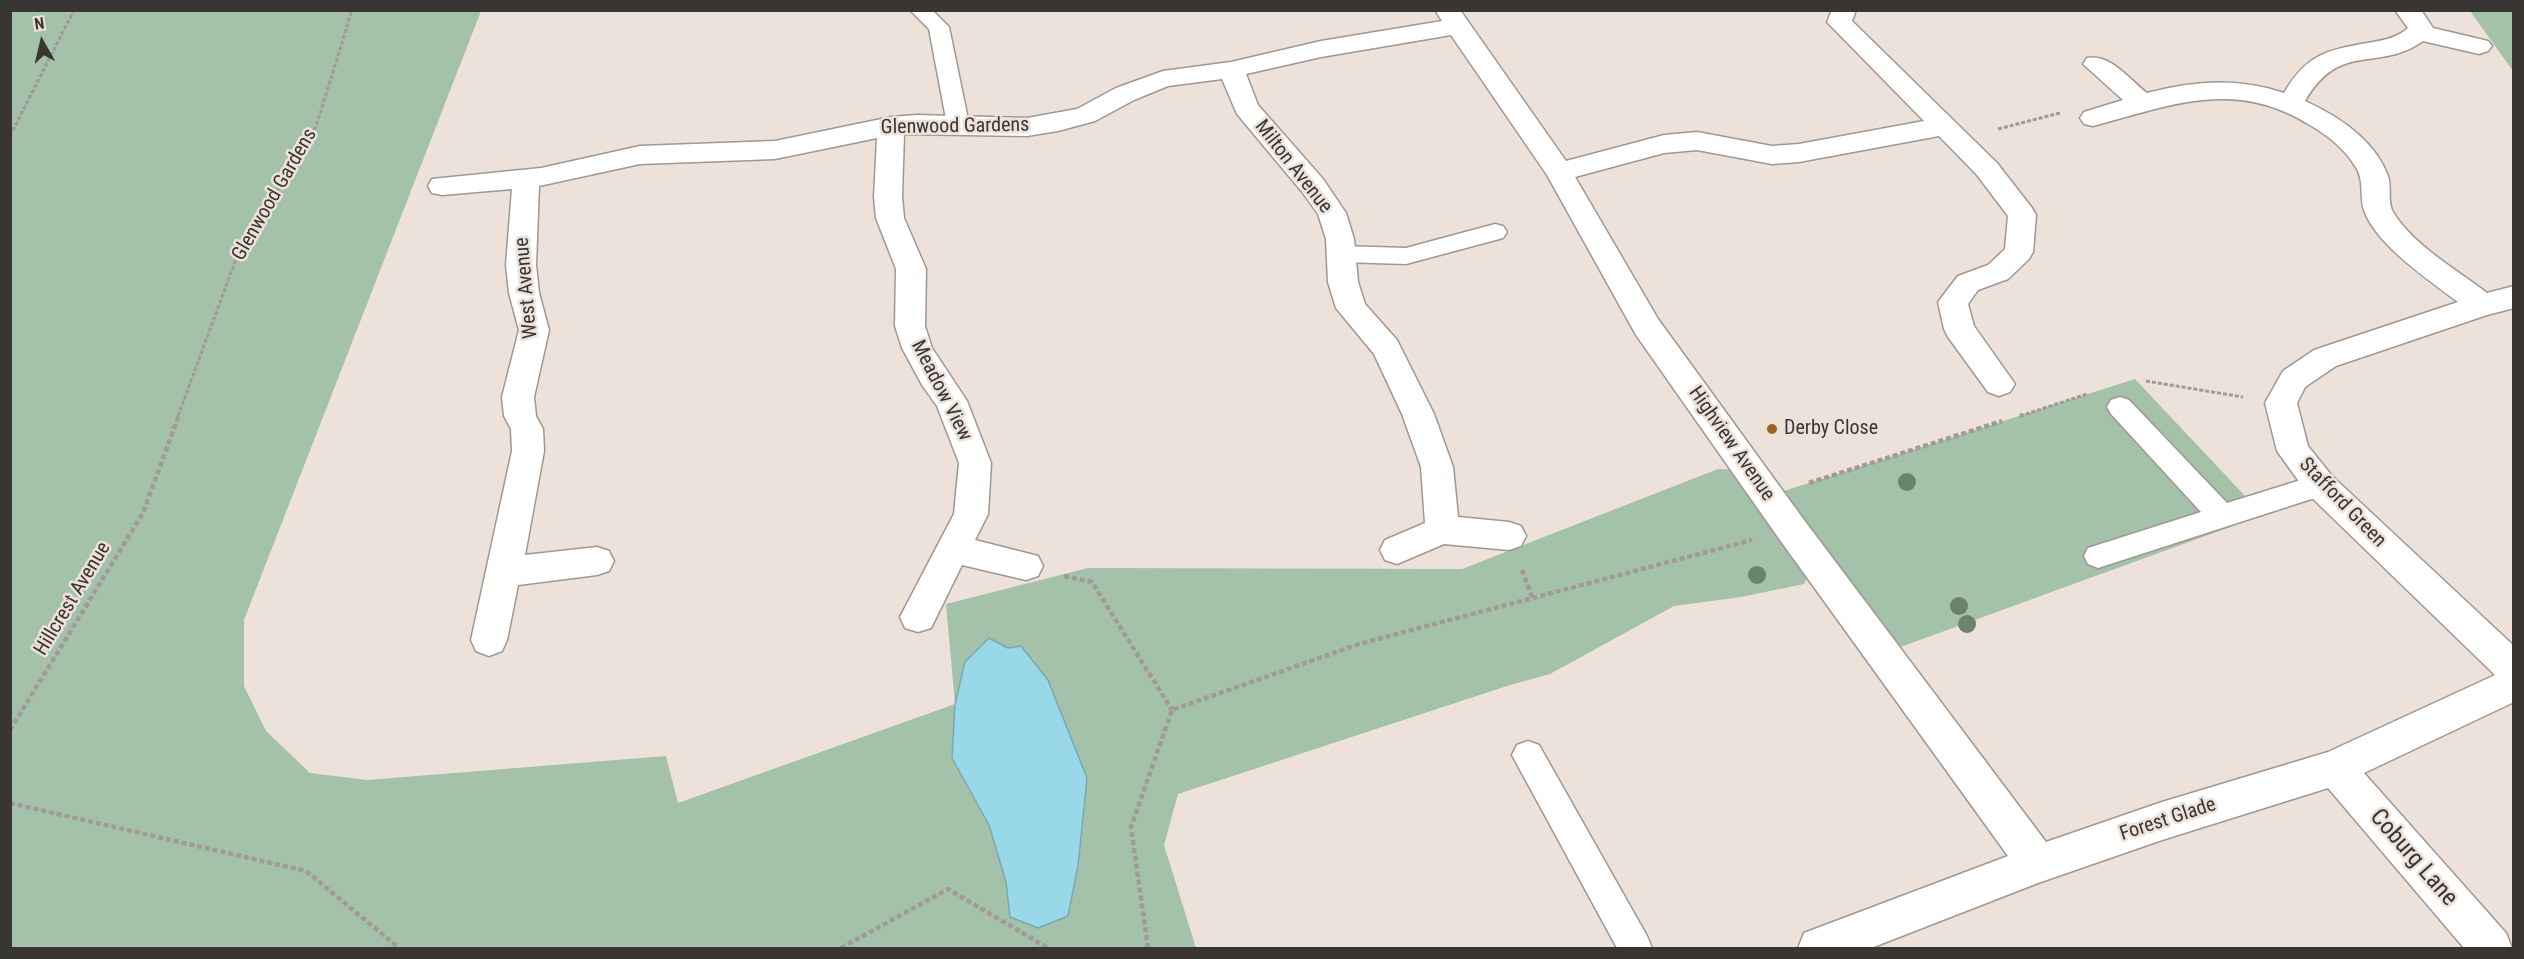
<!DOCTYPE html>
<style>
body{margin:0}
#map{position:relative;width:2524px;height:959px;overflow:hidden;background:#ece2da;font-family:"Roboto Condensed",sans-serif}
canvas{display:block}
.frame{position:absolute;inset:0;border:12px solid #393532;pointer-events:none}
.north{position:absolute;left:12px;top:12px;width:60px;height:60px;-webkit-text-stroke:4px #ece2da;paint-order:stroke;rotate:352deg;font-size:16px;font-weight:700;line-height:24px;text-align:center;color:#393532}
.north::after{content:'';display:block;margin:auto;width:21px;height:27px;background:#393532;clip-path:polygon(50% 0,100% 100%,50% 72%,0 100%)}
</style>
<div id="map">
<canvas width="2524" height="959"></canvas>
<div class="frame"></div>
<div class="north">N</div>
</div>
<script>
const context = document.querySelector('canvas').getContext('2d');
context.lineJoin = 'round';
function fill(path, color) { context.fillStyle = color; context.fill(path, 'evenodd'); }
function trace(path, color, width, dash) { context.strokeStyle = color; context.lineWidth = width; context.lineCap = dash ? 'butt' : 'round'; context.setLineDash(dash || []); context.stroke(path); }
function label(font, color, halo, rows, align = 'center') {
  context.font = font + ' "Roboto Condensed",sans-serif'; context.lineWidth = 5; context.setLineDash([]); context.textBaseline = 'middle'; context.strokeStyle = halo; context.fillStyle = color; for (const [text, x, y, turn = 0] of rows) {
    context.save(); context.translate(x, y); context.rotate((+turn || 0) * Math.PI / 180); context.textAlign = isNaN(turn) ? turn : align; if (halo) context.strokeText(text, 0, 0); context.fillText(text, 0, 0); context.restore();
  }
}
const green = new Path2D(`
 M 10,11 L 481,11 L 244,620 L 244,686 L 266,731 L 310,773 L 367,780 L 666,756 L 678,803 L 955,704 L 946,604 L 1088,568 L 1462,569 L 1718,469 L 1749,470 L 1768,496 L 2135,379 L 2263,515 L 1884,653 L 1815,561 L 1804,584 L 1741,597 L 1674,606 L 1550,674 L 1510,685 L 1178,794 L 1164,845 L 1196,948 L 11,948 ZM 989,638 L 1031,659 L 1048,680 L 1010,917 L 1006,882 L 989,825 L 952,758 Z
 M 2470,11 L 2513,11 L 2513,71 Z`);
const water = new Path2D(`
 M 989,638 L 1008,648 L 1021,646 L 1048,680 L 1087,778 L 1078,866 L 1068,916 L 1038,928 L 1010,917 L 1006,882 L 989,825 L 952,758 L 955,704 L 965,662 Z`);
const pathFar1 = new Path2D(`
 M 1998,129 L 2060,113
 M 10,136 L 74,10
 M 2146,381 L 2243,397
 M 178,416 L 236,259 L 316,127 L 352,10
 M 2020,416 L 2087,394`);
const path = new Path2D(`
 M 2020,416 L 2023,415
 M 1809,483 L 2002,421
 M 1522,570 L 1532,597
 M 1064,576 L 1092,582 L 1172,710
 M 10,730 L 143,513 L 179,415
 M 10,803 L 306,871 L 399,948
 M 841,948 L 948,889 L 1048,948
 M 1148,948 L 1131,827 L 1172,710 L 1359,644 L 1752,540`);
const lane = new Path2D(`
 M 910,10 L 932,10 L 949,27 L 969,124 L 966,129 L 958,131 L 950,129 L 947,124 L 929,29 Z
 M 1495,224 L 1503,226 L 1507,232 L 1503,238 L 1406,264 L 1341,262 L 1333,260 L 1329,254 L 1333,248 L 1341,246 L 1406,248 Z
 M 2120,397 L 2129,400 L 2227,503 L 2320,474 L 2330,477 L 2334,485 L 2330,493 L 2098,568 L 2088,564 L 2084,556 L 2088,548 L 2201,512 L 2111,414 L 2107,407 L 2111,400 Z
 M 1528,741 L 1539,745 L 1647,936 L 1652,948 L 1617,948 L 1512,755 L 1517,745 Z`);
const street = new Path2D(`
 M 1435,10 L 1460,10 L 1566,161 L 1664,135 L 1697,132 L 1772,146 L 1799,144 L 1924,121 L 1827,22 L 1832,10 L 1856,10 L 1852,21 L 1997,163 L 2032,208 L 2036,215 L 2033,252 L 2029,259 L 2008,279 L 1978,290 L 1968,304 L 1974,326 L 2015,384 L 2010,392 L 1999,396 L 1988,392 L 1948,337 L 1944,329 L 1938,302 L 1958,276 L 1988,265 L 2005,249 L 2008,216 L 1977,175 L 1939,136 L 1799,162 L 1772,164 L 1697,150 L 1664,153 L 1575,177 L 1658,319 L 1804,520 L 2046,842 L 2162,802 L 2328,752 L 2495,675 L 2308,494 L 2277,451 L 2265,403 L 2283,371 L 2314,350 L 2458,302 C 2430,281 2375,244 2364,210 C 2359,195 2365,180 2355,166 C 2344,148 2326,134 2308,124 C 2233,78 2169,106 2093,126 L 2084,124 L 2080,118 L 2084,112 L 2123,100 L 2083,64 L 2087,58 C 2110,53 2130,80 2147,93 C 2193,81 2237,77 2284,93 C 2308,52 2329,50 2373,42 C 2386,40 2398,37 2408,28 L 2395,10 L 2421,10 L 2433,28 L 2488,41 L 2492,46 L 2488,51 L 2479,54 L 2423,41 C 2378,73 2340,40 2305,101 C 2338,116 2375,140 2388,176 C 2392,188 2387,202 2393,212 C 2414,246 2456,269 2487,293 L 2514,286 L 2514,308 L 2487,315 L 2336,366 L 2305,387 L 2297,403 L 2308,446 L 2332,476 L 2514,646 L 2514,702 L 2364,773 L 2506,933 L 2512,948 L 2464,948 L 2328,788 L 2162,840 L 2038,883 L 1871,948 L 1798,948 L 1804,933 L 2008,856 L 1780,540 L 1636,335 L 1547,175 L 1451,35 L 1321,57 L 1246,74 L 1258,105 L 1323,179 L 1346,213 L 1354,239 L 1358,282 L 1365,304 L 1397,340 L 1434,414 L 1453,467 L 1458,517 L 1509,522 L 1521,526 L 1526,536 L 1521,546 L 1509,550 L 1444,544 L 1397,564 L 1385,560 L 1380,550 L 1385,540 L 1425,523 L 1421,467 L 1402,414 L 1374,354 L 1336,308 L 1328,282 L 1326,239 L 1318,214 L 1303,193 L 1237,114 L 1222,79 L 1168,86 L 1134,100 L 1095,121 L 1058,131 L 1027,136 L 904,134 L 902,197 L 904,218 L 926,269 L 925,326 L 932,348 L 967,401 L 991,463 L 988,514 L 975,540 L 1038,556 L 1043,566 L 1038,576 L 1026,580 L 962,565 L 931,628 L 918,632 L 905,628 L 900,617 L 954,514 L 959,463 L 937,406 L 922,385 L 902,348 L 895,326 L 896,269 L 876,218 L 874,197 L 877,138 L 775,159 L 640,164 L 539,186 L 536,265 L 539,293 L 549,330 L 534,397 L 536,416 L 543,429 L 544,451 L 525,555 L 597,547 L 609,551 L 614,561 L 609,571 L 597,575 L 518,585 L 507,640 L 502,651 L 489,656 L 476,651 L 471,640 L 512,451 L 511,429 L 504,416 L 502,397 L 519,330 L 509,293 L 506,265 L 512,189 L 442,195 L 432,193 L 428,186 L 432,179 L 541,168 L 640,146 L 775,141 L 891,117 L 917,115 L 1027,118 L 1077,109 L 1116,88 L 1163,71 L 1231,62 L 1321,41 L 1442,21 Z`);
const trees = [
 [1907,482],
 [1757,575],
 [1959,606],
 [1967,624]
];
const markers = [
 [1772,429,6,"#9d6422"]
];
const streetNames = [
 ["Glenwood Gardens",955,127,-1],
 ["Milton Avenue",1293,167,52],
 ["Glenwood Gardens",275,195,-60],
 ["West Avenue",527,288,-95],
 ["Meadow View",941,391,63],
 ["Highview Avenue",1731,444,55],
 ["Stafford Green",2342,503,46],
 ["Hillcrest Avenue",73,599,-59],
 ["Forest Glade",2168,820,-18]
];
const poiNames = [
 ["Derby Close",1784,429]
];
const nearStreetnames = [
 ["Coburg Lane",2413,858,49]
];
fill(green, '#a4c1a9');
fill(water, '#98d8e9');
trace(water, '#7ca7b2', 1.5);
trace(lane, '#a19790', 3);
trace(street, '#a19790', 3);
trace(pathFar1, '#a29a94', 3, [4, 2]);
trace(path, '#a29a94', 4.5, [5, 3]);
fill(lane, '#fff');
fill(street, '#fff');
context.fillStyle = '#6a836d';
for (const [x, y] of trees) { context.beginPath(); context.arc(x, y, 9, 0, 2 * Math.PI); context.fill(); }
for (const [x, y, r, color] of markers) { const dot = new Path2D(); dot.arc(x, y, r, 0, 2 * Math.PI); context.fillStyle = color; context.fill(dot); trace(dot, '#ece2da', 2); }
label('20px', '#393532', '#ece2da', streetNames);
label('20px', '#393532', '#ece2da', poiNames, 'left');
label('24px', '#393532', '#ece2da', nearStreetnames);
</script>
